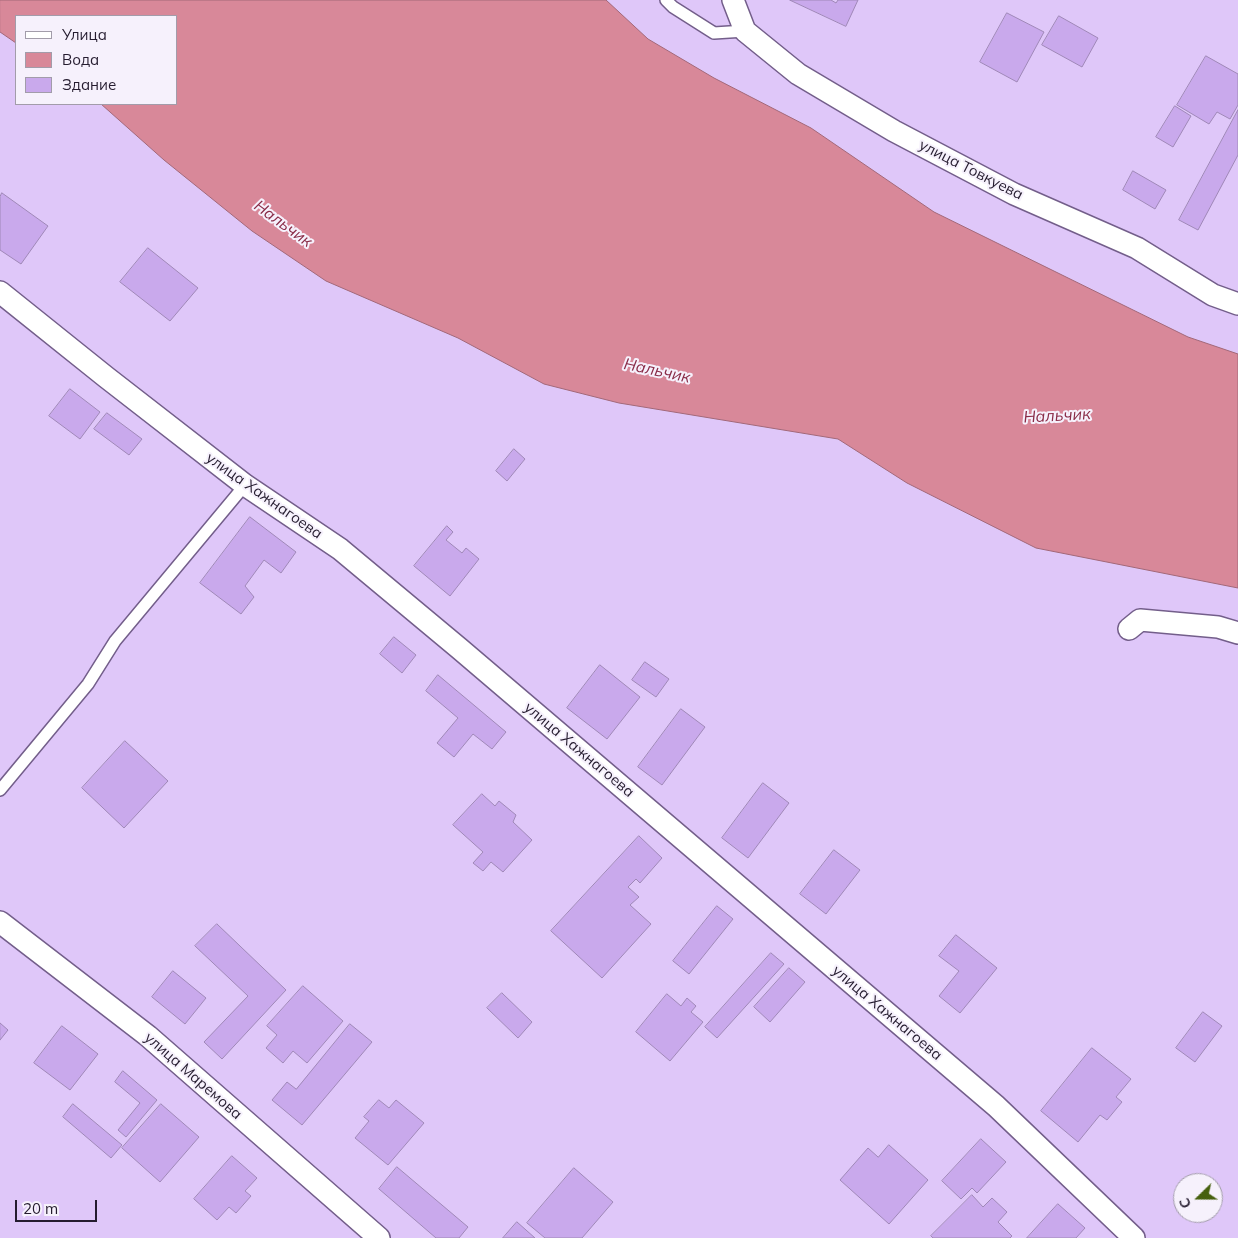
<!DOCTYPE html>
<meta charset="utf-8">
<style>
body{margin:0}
#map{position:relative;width:1238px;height:1238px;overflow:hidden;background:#dfc7f9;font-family:Mulish,sans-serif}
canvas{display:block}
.legend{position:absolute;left:15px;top:15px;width:162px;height:90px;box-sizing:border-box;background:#f6f1fc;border:1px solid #a29caa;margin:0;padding:6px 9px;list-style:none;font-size:15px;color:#251c2f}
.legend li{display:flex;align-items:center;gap:10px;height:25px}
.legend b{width:25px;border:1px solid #a29caa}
.north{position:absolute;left:1173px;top:1173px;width:50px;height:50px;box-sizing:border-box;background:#f6f1fc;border:1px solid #a29caa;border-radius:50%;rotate:248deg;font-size:14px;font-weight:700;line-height:20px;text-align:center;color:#251c2f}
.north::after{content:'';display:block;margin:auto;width:18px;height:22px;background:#46600e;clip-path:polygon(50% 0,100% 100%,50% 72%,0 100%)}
.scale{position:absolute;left:15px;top:1200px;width:82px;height:22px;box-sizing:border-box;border:2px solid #251c2f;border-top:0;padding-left:6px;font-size:15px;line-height:18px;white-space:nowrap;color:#251c2f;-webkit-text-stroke:4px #f6f1fc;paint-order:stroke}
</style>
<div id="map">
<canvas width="1238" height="1238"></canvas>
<ul class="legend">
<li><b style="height:6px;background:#fff"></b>Улица</li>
<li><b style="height:14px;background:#d88899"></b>Вода</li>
<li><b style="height:14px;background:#c9a9ec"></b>Здание</li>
</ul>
<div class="north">С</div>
<div class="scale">20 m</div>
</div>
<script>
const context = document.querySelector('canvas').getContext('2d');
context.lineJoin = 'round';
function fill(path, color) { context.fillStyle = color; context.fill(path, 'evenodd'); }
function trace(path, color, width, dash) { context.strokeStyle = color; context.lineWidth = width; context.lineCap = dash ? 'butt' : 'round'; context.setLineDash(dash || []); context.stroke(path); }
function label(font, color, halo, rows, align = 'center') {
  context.font = font + ' Mulish,sans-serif'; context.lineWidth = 4; context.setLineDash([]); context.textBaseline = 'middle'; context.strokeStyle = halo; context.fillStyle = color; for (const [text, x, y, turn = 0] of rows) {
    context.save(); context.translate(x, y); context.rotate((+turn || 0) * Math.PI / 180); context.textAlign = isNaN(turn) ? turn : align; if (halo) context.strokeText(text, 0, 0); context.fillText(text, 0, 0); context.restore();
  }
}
const water = new Path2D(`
 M 0,0 L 606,0 L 648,39 L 714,78 L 811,128 L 934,212 L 1188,337 L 1238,354 L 1238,588 L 1036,548 L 907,483 L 838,439 L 619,403 L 544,384 L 458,338 L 326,281 L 252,231 L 164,160 L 101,104 L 176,104 L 176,16 L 16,16 L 16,43 L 0,32 Z`);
const building = new Path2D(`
 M 790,0 L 831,0 L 836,3 L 838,0 L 858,0 L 846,26 Z
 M 1007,13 L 1044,32 L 1017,82 L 980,62 Z
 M 1059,16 L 1098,38 L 1082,67 L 1042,45 Z
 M 1206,56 L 1238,74 L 1238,105 L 1230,119 L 1217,112 L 1209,124 L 1177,105 Z
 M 1175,106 L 1191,116 L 1173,147 L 1156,137 Z
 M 1238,110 L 1238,155 L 1198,230 L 1179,220 Z
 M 1133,171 L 1166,190 L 1155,209 L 1123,190 Z
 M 2,193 L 48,226 L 21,264 L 0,250 L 0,197 Z
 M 148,248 L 198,288 L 170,321 L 120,282 Z
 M 70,389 L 100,412 L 80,439 L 49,416 Z
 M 107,413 L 142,439 L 129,455 L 94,429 Z
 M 514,449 L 525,459 L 507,481 L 496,471 Z
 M 250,517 L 296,552 L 281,573 L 264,560 L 245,586 L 254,597 L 241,614 L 200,583 Z
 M 447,526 L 453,532 L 446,540 L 462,553 L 466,548 L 479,559 L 450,596 L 414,566 Z
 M 394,637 L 416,655 L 402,673 L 380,654 Z
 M 645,662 L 669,679 L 656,697 L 632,680 Z
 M 600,665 L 640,697 L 607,739 L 567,708 Z
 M 438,675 L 506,732 L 492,749 L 473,734 L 454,757 L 437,743 L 458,718 L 426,691 Z
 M 681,709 L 705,727 L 662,785 L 638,767 Z
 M 125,741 L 168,781 L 124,828 L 82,788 Z
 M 763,783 L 789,803 L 748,858 L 722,838 Z
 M 482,794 L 495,806 L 499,801 L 516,815 L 513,822 L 532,840 L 503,872 L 491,862 L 483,871 L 473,863 L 483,852 L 453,825 Z
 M 639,836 L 662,858 L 640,883 L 636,879 L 628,887 L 639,897 L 630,905 L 651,924 L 602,978 L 551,931 Z
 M 834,850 L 860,870 L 826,914 L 800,894 Z
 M 717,906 L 733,919 L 689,974 L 673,961 Z
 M 217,924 L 286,990 L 222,1059 L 204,1042 L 248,996 L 195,946 Z
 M 956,935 L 997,968 L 960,1013 L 939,996 L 959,971 L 939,956 Z
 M 771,953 L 784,964 L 717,1038 L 705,1027 Z
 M 789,968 L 805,982 L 770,1022 L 754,1007 Z
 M 173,971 L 206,998 L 185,1024 L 152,997 Z
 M 303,986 L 343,1021 L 307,1063 L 293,1051 L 283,1063 L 266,1048 L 277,1035 L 267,1026 Z
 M 502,993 L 532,1022 L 518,1038 L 487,1008 Z
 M 667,994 L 681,1006 L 687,998 L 696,1006 L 691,1012 L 703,1022 L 670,1061 L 636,1032 Z
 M 1203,1012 L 1222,1026 L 1195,1062 L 1176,1048 Z
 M 0,1023 L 8,1030 L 0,1040 Z
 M 350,1024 L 372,1042 L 302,1125 L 272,1100 L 287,1082 L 296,1089 Z
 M 62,1026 L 98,1054 L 70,1090 L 34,1063 Z
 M 1092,1048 L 1131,1079 L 1116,1097 L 1122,1102 L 1107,1120 L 1100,1115 L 1078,1142 L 1041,1111 Z
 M 123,1071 L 157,1100 L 126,1137 L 118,1130 L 140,1103 L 115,1082 Z
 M 379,1100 L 389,1108 L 396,1100 L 424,1123 L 388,1165 L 355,1138 L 369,1121 L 364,1117 Z
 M 73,1104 L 122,1145 L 111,1158 L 63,1117 Z
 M 161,1104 L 199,1137 L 160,1182 L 122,1148 Z
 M 981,1139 L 1006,1162 L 977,1193 L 972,1188 L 961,1199 L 942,1181 Z
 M 889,1145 L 928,1180 L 889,1224 L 840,1180 L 868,1148 L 878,1157 Z
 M 232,1156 L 257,1178 L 245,1191 L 251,1196 L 236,1213 L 229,1207 L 217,1220 L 194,1199 Z
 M 397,1167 L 468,1227 L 459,1238 L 436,1238 L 379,1189 Z
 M 574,1168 L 613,1202 L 582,1238 L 545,1238 L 527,1223 Z
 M 972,1195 L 983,1207 L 992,1198 L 1007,1212 L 998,1222 L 1012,1236 L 1010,1238 L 933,1238 L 931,1236 Z
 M 1058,1204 L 1085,1228 L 1076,1238 L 1027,1238 Z
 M 517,1222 L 535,1238 L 503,1238 Z`);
const service = new Path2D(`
 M 666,0 L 673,7 L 714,33 L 745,31
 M 0,790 L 88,684 L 115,641 L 245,485`);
const minor = new Path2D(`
 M 733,0 L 745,31 L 798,74 L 894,131 L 1014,194 L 1137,248 L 1213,295 L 1238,304
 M 0,292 L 106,377 L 245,485 L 340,549 L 460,649 L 996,1106 L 1134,1238
 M 1129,629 L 1140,620 L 1218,627 L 1238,633
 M 0,922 L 148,1036 L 379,1238`);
const streetNames = [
 ["улица Товкуева",971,170,27],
 ["улица Хажнагоева",264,496,35],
 ["улица Хажнагоева",579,750,40],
 ["улица Хажнагоева",887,1013,40],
 ["улица Маремова",193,1076,41]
];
const waterNames = [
 ["Нальчик",283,224,36],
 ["Нальчик",657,371,12],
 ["Нальчик",1057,416,-3]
];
fill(water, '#d88899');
trace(water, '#a26879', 1);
fill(building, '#c9a9ec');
trace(building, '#9f88b7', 1);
trace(service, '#735e8a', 14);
trace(minor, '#735e8a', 24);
trace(service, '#fff', 11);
trace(minor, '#fff', 21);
label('15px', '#251c2f', '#f6f1fc', streetNames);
label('italic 16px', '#892b47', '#f6f1fc', waterNames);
</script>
